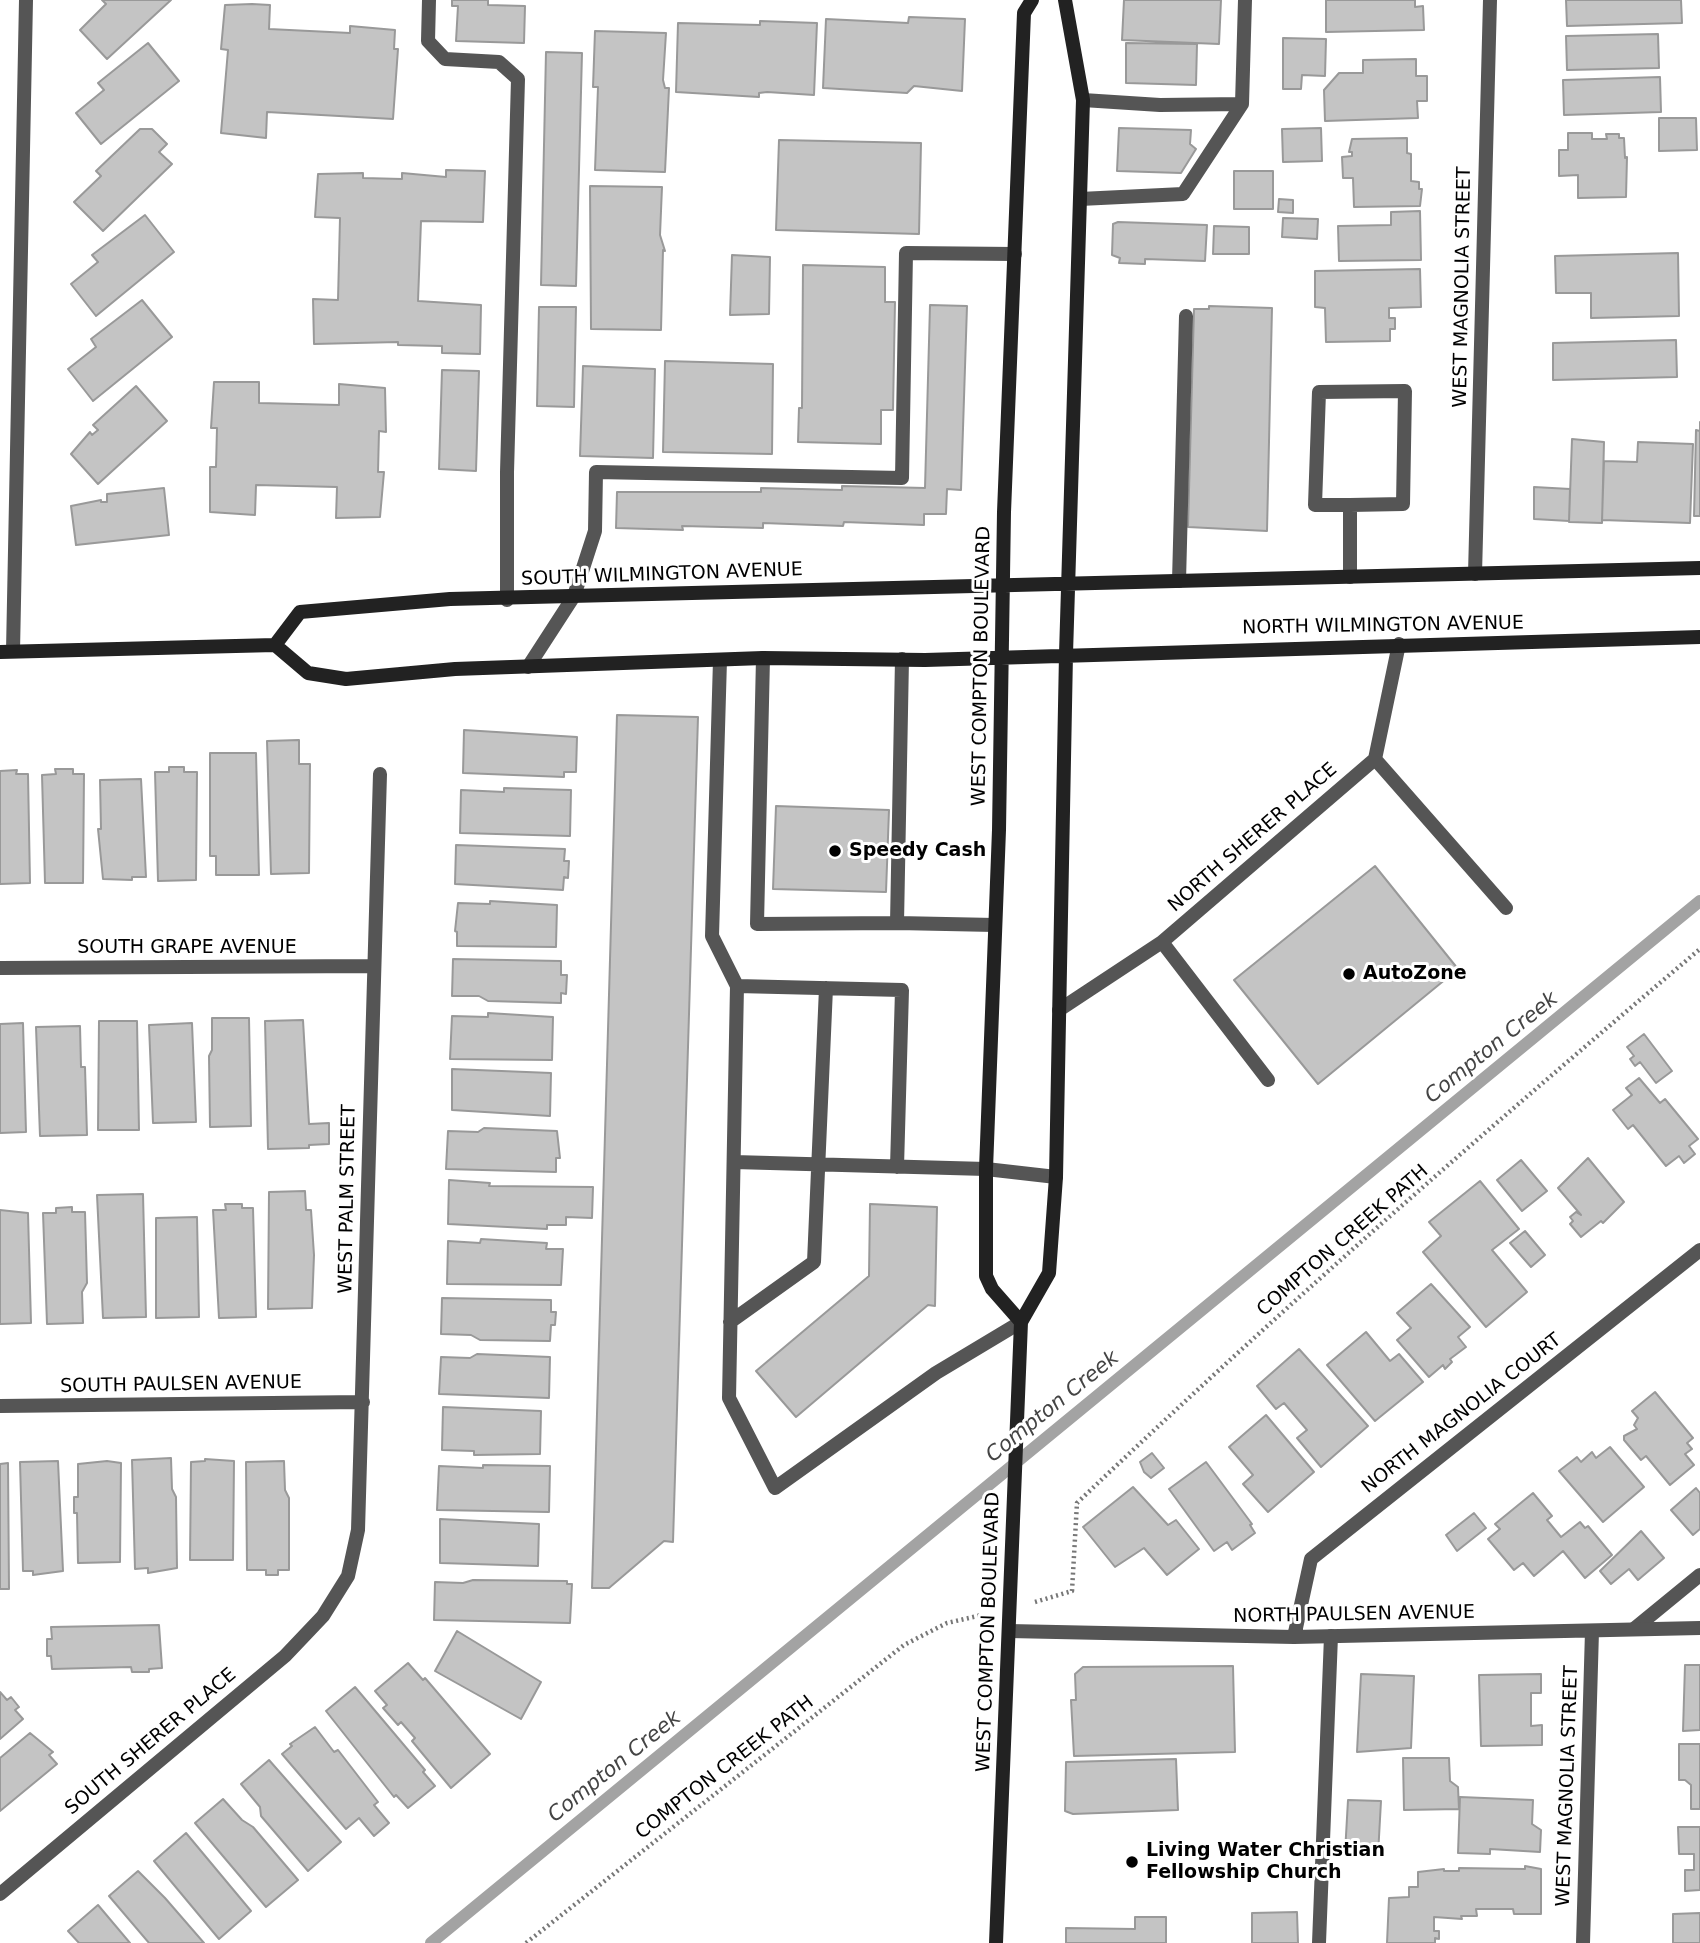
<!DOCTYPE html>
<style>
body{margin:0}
canvas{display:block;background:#fff}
</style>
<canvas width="1700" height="1943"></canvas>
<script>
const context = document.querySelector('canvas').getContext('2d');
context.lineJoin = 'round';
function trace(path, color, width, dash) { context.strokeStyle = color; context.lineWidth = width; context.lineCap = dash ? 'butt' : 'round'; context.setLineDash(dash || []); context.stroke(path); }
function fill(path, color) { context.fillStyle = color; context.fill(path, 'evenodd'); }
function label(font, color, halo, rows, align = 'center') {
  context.font = font + ' "DejaVu Sans",sans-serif'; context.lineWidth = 6; context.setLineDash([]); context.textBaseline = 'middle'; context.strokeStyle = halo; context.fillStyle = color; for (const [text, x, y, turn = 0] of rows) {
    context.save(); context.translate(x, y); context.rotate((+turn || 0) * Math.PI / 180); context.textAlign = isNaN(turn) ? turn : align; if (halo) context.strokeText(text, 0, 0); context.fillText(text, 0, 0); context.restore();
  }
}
const stream = new Path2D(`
 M 431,1943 L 1700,901`);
const building = new Path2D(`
 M 102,0 L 171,0 L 107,59 L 80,30 L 106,4 Z
 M 452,0 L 488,0 L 488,5 L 525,6 L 524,43 L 456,41 L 458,6 L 452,6 Z
 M 1124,0 L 1221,0 L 1219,44 L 1122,40 Z
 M 1326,0 L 1415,0 L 1415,7 L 1423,6 L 1424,30 L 1326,32 Z
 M 1566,0 L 1681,0 L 1682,23 L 1567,26 Z
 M 252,4 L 270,5 L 269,29 L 350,33 L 350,26 L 395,30 L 394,49 L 398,49 L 393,119 L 267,112 L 266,138 L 221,133 L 228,50 L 221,49 L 225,5 Z
 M 909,17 L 965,19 L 962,91 L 914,86 L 907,93 L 823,88 L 826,19 L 908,23 Z
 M 760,21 L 817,23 L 814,95 L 767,92 L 759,93 L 759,97 L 676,92 L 678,23 L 760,25 Z
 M 595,31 L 666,33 L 663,80 L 665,88 L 669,88 L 665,172 L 595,170 L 598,87 L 593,87 Z
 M 1658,34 L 1659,68 L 1567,70 L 1566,36 Z
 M 1283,38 L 1326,39 L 1325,76 L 1302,75 L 1301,89 L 1283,89 Z
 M 148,43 L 179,81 L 101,144 L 76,113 L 104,90 L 98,83 Z
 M 1126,43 L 1197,44 L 1196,85 L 1126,83 Z
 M 546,52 L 582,53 L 576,286 L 541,285 Z
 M 1416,59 L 1416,76 L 1427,76 L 1427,101 L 1417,101 L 1418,118 L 1325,121 L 1324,90 L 1339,73 L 1363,73 L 1363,60 Z
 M 1660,77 L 1661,112 L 1564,115 L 1563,80 Z
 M 1659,118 L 1696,118 L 1697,150 L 1659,151 Z
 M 1119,128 L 1191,130 L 1190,144 L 1196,149 L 1181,173 L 1117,171 Z
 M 1321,128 L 1322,161 L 1283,162 L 1282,129 Z
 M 140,129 L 152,129 L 167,144 L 159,152 L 172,164 L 103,231 L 74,202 L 101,176 L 96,171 Z
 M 1568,133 L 1592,133 L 1592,139 L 1607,139 L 1606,134 L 1619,134 L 1619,138 L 1624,138 L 1625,158 L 1627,157 L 1626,197 L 1578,198 L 1578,175 L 1559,176 L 1559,150 L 1568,150 Z
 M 1407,138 L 1407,153 L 1411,154 L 1411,181 L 1419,182 L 1419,189 L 1422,189 L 1420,206 L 1354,207 L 1353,178 L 1343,178 L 1342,157 L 1352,156 L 1352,152 L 1349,152 L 1352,139 Z
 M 779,140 L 921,143 L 919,234 L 776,230 Z
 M 446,170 L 485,171 L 483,222 L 421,221 L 418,301 L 481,305 L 480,354 L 442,353 L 442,346 L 398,345 L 398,342 L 314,344 L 313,299 L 338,300 L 340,218 L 315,217 L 318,174 L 363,173 L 363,178 L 402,179 L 402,173 L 446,177 Z
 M 1234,171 L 1273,171 L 1273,209 L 1234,209 Z
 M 590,186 L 662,187 L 660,235 L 665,251 L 663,250 L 661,330 L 591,329 Z
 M 1279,199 L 1293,200 L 1293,213 L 1278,212 Z
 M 1420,211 L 1421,260 L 1339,261 L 1338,226 L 1391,225 L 1391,212 Z
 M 145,215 L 174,252 L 96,316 L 71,284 L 98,262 L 92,255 Z
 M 1283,218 L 1318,219 L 1317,239 L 1282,237 Z
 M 1118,222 L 1207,225 L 1205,261 L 1145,259 L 1145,264 L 1119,263 L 1120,258 L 1112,255 L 1113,224 Z
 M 1214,226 L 1249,227 L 1249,254 L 1213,254 Z
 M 1678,253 L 1679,316 L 1591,318 L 1591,293 L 1556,293 L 1555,256 Z
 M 732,255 L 770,257 L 769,314 L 730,315 Z
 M 803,265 L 885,267 L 885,302 L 895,302 L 893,410 L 881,410 L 881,444 L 798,442 L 799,408 L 802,408 Z
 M 1420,269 L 1421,307 L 1389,308 L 1389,318 L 1395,318 L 1395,329 L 1390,329 L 1390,341 L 1326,342 L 1325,308 L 1315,307 L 1315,271 Z
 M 142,300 L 172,337 L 93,401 L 68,369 L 96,347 L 91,339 Z
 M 930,305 L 967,306 L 961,490 L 947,489 L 946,514 L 924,514 L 924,525 L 844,522 L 843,526 L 763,523 L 763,528 L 682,526 L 683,530 L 616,528 L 617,492 L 761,492 L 761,488 L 842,490 L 842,486 L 925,488 Z
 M 1209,306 L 1272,308 L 1267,531 L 1188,527 L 1194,309 L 1209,309 Z
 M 539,307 L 576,307 L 574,407 L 537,406 Z
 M 1676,340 L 1677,377 L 1553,380 L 1553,343 Z
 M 665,361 L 773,364 L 772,454 L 663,452 Z
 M 583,366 L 655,369 L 653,458 L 580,456 Z
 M 442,370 L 479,371 L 476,471 L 439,469 Z
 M 214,382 L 259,382 L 259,403 L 339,405 L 339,384 L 385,388 L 386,432 L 379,431 L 378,472 L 384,472 L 380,517 L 336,518 L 337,487 L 256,485 L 255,515 L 210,512 L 210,467 L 216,467 L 217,428 L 211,428 Z
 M 136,386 L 167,421 L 98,484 L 71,454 L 90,432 L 92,435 L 98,430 L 93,425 Z
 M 1700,422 L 1700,516 L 1694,516 L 1696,430 L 1700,431 Z
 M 1572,439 L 1604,442 L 1602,523 L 1569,522 Z
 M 1638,442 L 1693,444 L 1690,523 L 1602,520 L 1604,461 L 1637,462 Z
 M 1534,487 L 1570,489 L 1569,521 L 1534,519 Z
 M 164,488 L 169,535 L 76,545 L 71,506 L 101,500 L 101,502 L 107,502 L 107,494 Z
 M 617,715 L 698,717 L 673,1542 L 664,1541 L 609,1588 L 592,1588 Z
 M 464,730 L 577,737 L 576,772 L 564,772 L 564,777 L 463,773 Z
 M 299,740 L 299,764 L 310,764 L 309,873 L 271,874 L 267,741 Z
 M 210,753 L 256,753 L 259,875 L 216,875 L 216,856 L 210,856 Z
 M 169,767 L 184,767 L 184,772 L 197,772 L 196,880 L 158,881 L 155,772 L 169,772 Z
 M 55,769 L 73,769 L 73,774 L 84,774 L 83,883 L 45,883 L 42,775 L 56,774 Z
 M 17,770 L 16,774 L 28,774 L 30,883 L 0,884 L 0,771 Z
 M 141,779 L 146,877 L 132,877 L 132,880 L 103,879 L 98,829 L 101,829 L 100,780 Z
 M 504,788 L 571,790 L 570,836 L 460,833 L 461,790 L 504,792 Z
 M 776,806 L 889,810 L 886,892 L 773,889 Z
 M 456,845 L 565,849 L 564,861 L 569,861 L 568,878 L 564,877 L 563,890 L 455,884 Z
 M 1375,866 L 1458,969 L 1318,1084 L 1234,980 Z
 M 490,901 L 557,905 L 556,947 L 457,946 L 457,932 L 455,931 L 458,903 L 490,904 Z
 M 453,959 L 561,961 L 561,975 L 567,975 L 566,994 L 561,993 L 561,1003 L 488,1001 L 479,996 L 452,996 Z
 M 488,1013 L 553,1017 L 552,1060 L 450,1059 L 452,1016 L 488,1017 Z
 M 212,1018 L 249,1018 L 251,1126 L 210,1127 L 209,1056 L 212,1050 Z
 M 303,1020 L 309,1124 L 329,1123 L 329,1144 L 309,1145 L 309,1148 L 268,1149 L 265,1021 Z
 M 99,1021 L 137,1021 L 139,1130 L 98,1130 Z
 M 23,1023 L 26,1132 L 0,1133 L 0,1024 Z
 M 192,1023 L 196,1122 L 153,1123 L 149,1025 Z
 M 80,1026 L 81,1067 L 85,1067 L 87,1135 L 40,1136 L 36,1027 Z
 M 1644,1034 L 1672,1071 L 1656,1083 L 1640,1062 L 1635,1066 L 1630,1059 L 1634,1056 L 1627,1047 Z
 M 452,1069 L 551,1073 L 550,1116 L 452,1110 Z
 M 1639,1078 L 1660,1103 L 1665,1099 L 1698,1139 L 1689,1146 L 1695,1154 L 1684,1163 L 1679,1156 L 1666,1166 L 1633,1125 L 1628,1129 L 1613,1110 L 1632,1095 L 1626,1088 Z
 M 484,1128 L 557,1131 L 560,1158 L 556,1158 L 556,1172 L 446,1169 L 448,1131 L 478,1132 Z
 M 1588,1158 L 1624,1202 L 1603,1223 L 1601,1221 L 1581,1237 L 1570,1224 L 1573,1221 L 1570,1217 L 1576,1212 L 1581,1215 L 1558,1188 Z
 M 1521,1160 L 1547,1191 L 1522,1211 L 1497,1180 Z
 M 449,1180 L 490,1183 L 489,1186 L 593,1187 L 592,1218 L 566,1217 L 566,1225 L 547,1225 L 547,1229 L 448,1224 Z
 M 1480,1181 L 1519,1229 L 1492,1250 L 1527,1292 L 1486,1327 L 1423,1252 L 1441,1236 L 1429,1222 Z
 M 305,1191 L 306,1210 L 311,1210 L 314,1255 L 312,1308 L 268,1309 L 269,1192 Z
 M 143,1194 L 146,1317 L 103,1318 L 97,1195 Z
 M 225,1204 L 242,1204 L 242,1208 L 253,1208 L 256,1317 L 219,1318 L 213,1210 L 226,1210 Z
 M 870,1204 L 937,1207 L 935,1306 L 928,1305 L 796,1417 L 756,1371 L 869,1276 Z
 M 72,1207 L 72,1212 L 85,1212 L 87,1283 L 82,1292 L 83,1323 L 47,1324 L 43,1213 L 56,1213 L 56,1208 Z
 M 0,1210 L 28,1213 L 31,1323 L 0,1324 Z
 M 197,1217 L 199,1317 L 156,1318 L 156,1218 Z
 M 1525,1231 L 1545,1255 L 1531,1267 L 1510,1243 Z
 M 481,1239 L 547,1243 L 546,1249 L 563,1249 L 561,1285 L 447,1284 L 448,1241 L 480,1243 Z
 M 1431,1284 L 1470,1327 L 1458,1337 L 1466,1347 L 1450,1359 L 1452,1362 L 1445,1369 L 1443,1365 L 1429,1377 L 1397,1340 L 1411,1328 L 1397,1313 Z
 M 442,1298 L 551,1300 L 551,1312 L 556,1312 L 555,1325 L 551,1325 L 550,1341 L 480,1340 L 471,1335 L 441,1334 Z
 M 1366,1332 L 1390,1361 L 1399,1354 L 1423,1382 L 1375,1421 L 1327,1365 Z
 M 1299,1349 L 1368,1426 L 1321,1467 L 1297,1438 L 1307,1430 L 1284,1403 L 1276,1409 L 1257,1386 Z
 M 477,1354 L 550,1357 L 549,1398 L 439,1394 L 441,1357 L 470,1358 Z
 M 1655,1392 L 1693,1438 L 1687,1443 L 1692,1449 L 1685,1454 L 1694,1465 L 1670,1485 L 1646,1456 L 1641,1460 L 1624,1440 L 1624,1436 L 1637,1429 L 1634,1425 L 1638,1418 L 1632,1411 Z
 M 443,1407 L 541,1411 L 540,1454 L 474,1455 L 474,1451 L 442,1450 Z
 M 1266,1415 L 1314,1472 L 1268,1512 L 1243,1484 L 1253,1475 L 1229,1447 Z
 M 1610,1447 L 1644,1487 L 1603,1522 L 1559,1471 L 1577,1457 L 1581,1462 L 1592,1452 L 1596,1458 Z
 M 1152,1453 L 1164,1468 L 1151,1478 L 1144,1472 L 1140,1462 Z
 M 171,1458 L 172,1489 L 176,1497 L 177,1568 L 148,1573 L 148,1568 L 135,1569 L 132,1460 Z
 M 205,1459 L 234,1461 L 233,1560 L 190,1560 L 191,1462 L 205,1461 Z
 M 58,1461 L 63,1571 L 33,1575 L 33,1571 L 23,1571 L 20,1462 Z
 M 107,1461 L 121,1463 L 120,1562 L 78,1563 L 77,1513 L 74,1513 L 74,1497 L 78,1497 L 78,1464 Z
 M 284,1461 L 285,1490 L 289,1498 L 289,1570 L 278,1570 L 278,1575 L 266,1575 L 266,1570 L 247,1570 L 246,1462 Z
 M 1206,1462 L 1252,1524 L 1250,1525 L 1255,1533 L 1232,1550 L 1227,1542 L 1214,1551 L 1169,1489 Z
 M 8,1463 L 9,1589 L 0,1589 L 0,1464 Z
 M 483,1465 L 550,1466 L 549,1512 L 437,1510 L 439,1466 L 483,1468 Z
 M 1133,1487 L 1168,1525 L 1176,1520 L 1199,1549 L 1167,1575 L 1144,1548 L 1115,1567 L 1083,1527 Z
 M 1696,1488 L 1700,1493 L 1700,1529 L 1693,1535 L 1671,1510 Z
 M 1533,1493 L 1552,1516 L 1547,1520 L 1561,1537 L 1580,1522 L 1585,1528 L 1588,1526 L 1612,1555 L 1585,1578 L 1563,1551 L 1534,1576 L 1523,1563 L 1514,1570 L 1488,1539 L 1500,1529 L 1495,1524 Z
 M 1474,1513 L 1486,1528 L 1457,1551 L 1446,1535 Z
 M 440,1519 L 539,1524 L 538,1566 L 440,1563 Z
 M 1641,1531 L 1664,1558 L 1638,1580 L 1629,1569 L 1611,1584 L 1600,1571 Z
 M 473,1580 L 567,1581 L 567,1584 L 572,1584 L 570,1623 L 434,1620 L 435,1582 L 463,1583 Z
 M 159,1625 L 162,1668 L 149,1669 L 149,1672 L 132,1672 L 131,1667 L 52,1669 L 51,1656 L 47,1656 L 47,1639 L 52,1639 L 51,1627 Z
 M 457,1631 L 541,1682 L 521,1719 L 435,1671 Z
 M 408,1663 L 423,1680 L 425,1678 L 490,1754 L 451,1788 L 412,1741 L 415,1738 L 401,1722 L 398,1725 L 383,1708 L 387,1705 L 375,1691 Z
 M 1685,1665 L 1700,1665 L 1700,1730 L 1683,1731 Z
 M 1233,1666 L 1235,1752 L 1074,1756 L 1071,1700 L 1076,1700 L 1075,1674 L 1083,1667 Z
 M 1361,1674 L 1414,1676 L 1411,1748 L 1357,1752 Z
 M 1541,1674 L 1541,1693 L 1531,1693 L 1531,1726 L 1542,1725 L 1542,1745 L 1481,1746 L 1479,1675 Z
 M 355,1687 L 425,1770 L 423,1772 L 435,1786 L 408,1808 L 396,1795 L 394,1797 L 326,1711 Z
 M 0,1692 L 7,1700 L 11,1697 L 19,1707 L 15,1710 L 23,1719 L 0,1739 Z
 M 315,1727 L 334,1752 L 338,1750 L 378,1802 L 374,1805 L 389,1823 L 374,1836 L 359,1818 L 346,1829 L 282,1754 L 292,1746 L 290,1744 Z
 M 30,1733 L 53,1752 L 49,1755 L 57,1764 L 0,1811 L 0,1758 Z
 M 1679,1744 L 1700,1744 L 1700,1809 L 1691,1809 L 1691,1785 L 1685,1780 L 1679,1780 Z
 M 1403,1758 L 1449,1758 L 1450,1781 L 1458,1787 L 1459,1809 L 1404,1810 Z
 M 1176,1759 L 1178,1810 L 1073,1814 L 1065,1811 L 1066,1762 Z
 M 269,1760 L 341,1842 L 308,1871 L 261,1816 L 260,1807 L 241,1784 Z
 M 1460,1797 L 1533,1800 L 1532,1824 L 1541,1830 L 1540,1852 L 1490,1849 L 1490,1854 L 1458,1853 Z
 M 223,1799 L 242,1820 L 253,1827 L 298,1880 L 266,1907 L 195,1823 Z
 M 1348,1800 L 1381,1801 L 1378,1855 L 1345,1853 Z
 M 1678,1827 L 1700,1827 L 1700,1890 L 1685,1891 L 1685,1870 L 1694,1870 L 1694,1854 L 1679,1854 Z
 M 186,1833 L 251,1911 L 219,1939 L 154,1861 Z
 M 1525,1866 L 1541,1869 L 1541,1914 L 1514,1914 L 1513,1909 L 1476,1909 L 1477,1916 L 1461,1916 L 1462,1919 L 1434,1917 L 1434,1931 L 1439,1931 L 1439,1939 L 1435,1938 L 1435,1943 L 1387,1943 L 1389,1898 L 1409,1897 L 1409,1887 L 1418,1887 L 1418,1872 L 1444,1869 L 1444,1871 L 1459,1871 L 1459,1868 L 1525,1869 Z
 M 138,1871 L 165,1898 L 204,1943 L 149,1943 L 109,1896 Z
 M 98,1905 L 130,1943 L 79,1943 L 68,1931 Z
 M 1297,1912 L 1298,1943 L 1252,1943 L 1252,1913 Z
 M 1700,1913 L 1700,1943 L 1673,1943 L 1673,1914 Z
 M 1135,1917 L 1166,1917 L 1166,1943 L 1066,1943 L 1066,1928 L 1135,1929 Z`);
const path = new Path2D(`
 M 1035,1602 L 1072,1591 L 1077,1503 C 1278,1311 1488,1128 1700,949
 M 526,1943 L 904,1645 L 947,1623 L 982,1615`);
const lane = new Path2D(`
 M 429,0 L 428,41 L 445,59 L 499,62 L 518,79 L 507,472 L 507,600
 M 1083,100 L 1160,105 L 1242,104 L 1245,0
 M 1080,199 L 1183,194 L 1242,104
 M 1350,577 L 1350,505 L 1403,504 L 1405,391 L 1319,392 L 1315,505 L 1350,505
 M 1179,581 L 1186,316
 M 763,658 L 757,924 L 897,923
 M 902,659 L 897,923 L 995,925
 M 720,660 L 712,936 L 737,986 L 729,1398 L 775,1488 L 936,1373 L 1021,1322
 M 528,667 L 574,596 L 595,531 L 596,472 L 902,478 L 906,253 L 1015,254
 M 1375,759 L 1506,908
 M 1162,942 L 1268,1080
 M 737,986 L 902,990 L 897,1167
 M 1059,1010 L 1162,942 L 1375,759 L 1399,644
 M 734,1162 L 986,1169 L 1056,1177
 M 730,1322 L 814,1262 L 826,988
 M 1634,1629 L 1700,1575
 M 1319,1943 L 1331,1636`);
const street = new Path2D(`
 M 1475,574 L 1490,0
 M 13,651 L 26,0
 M 0,968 L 373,966
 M 0,1406 L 363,1402
 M 1009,1631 L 1294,1637 L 1700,1628
 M 1294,1637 L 1311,1559 L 1700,1250
 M 0,1894 L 285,1656 L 323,1616 L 348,1576 L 358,1530 L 380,774
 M 1583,1943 L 1592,1631`);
const secondary = new Path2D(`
 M 275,645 L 300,612 L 450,599 L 1700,568
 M 0,652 L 275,645 L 308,673 L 346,679 L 455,669 L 763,658 L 925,660 L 1700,637
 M 1021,1322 L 992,1289 L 986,1276 L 986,1169 L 999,830 L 1004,512 L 1024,13 L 1032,0
 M 996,1943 L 1021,1322 L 1049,1273 L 1056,1177 L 1066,654 L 1083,100 L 1065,0`);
const markers = [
 [835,851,7,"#000"],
 [1349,974,7,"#000"],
 [1132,1862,7,"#000"]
];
const streetNames = [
 ["WEST MAGNOLIA STREET",1463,287,-89],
 ["SOUTH WILMINGTON AVENUE",662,575,-2],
 ["NORTH WILMINGTON AVENUE",1383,626,-1],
 ["WEST COMPTON BOULEVARD",982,666,-89],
 ["NORTH SHERER PLACE",1253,838,-41],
 ["SOUTH GRAPE AVENUE",187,948],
 ["WEST PALM STREET",348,1199,-89],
 ["COMPTON CREEK PATH",1343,1241,-41],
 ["SOUTH PAULSEN AVENUE",181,1385,-1],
 ["NORTH MAGNOLIA COURT",1462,1414,-38],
 ["NORTH PAULSEN AVENUE",1354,1615,-1],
 ["WEST COMPTON BOULEVARD",989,1632,-88],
 ["SOUTH SHERER PLACE",151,1742,-40],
 ["COMPTON CREEK PATH",725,1768,-38],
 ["WEST MAGNOLIA STREET",1568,1786,-88]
];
const poiNames = [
 ["Speedy Cash",849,851],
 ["AutoZone",1363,974],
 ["Living Water Christian",1146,1851],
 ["Fellowship Church",1146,1873]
];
const waterNames = [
 ["Compton Creek",1492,1048,-39],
 ["Compton Creek",1053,1407,-39],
 ["Compton Creek",615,1767,-39]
];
trace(stream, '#a3a3a3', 12);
fill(building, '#c4c4c4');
trace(building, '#999', 2);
trace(path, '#777', 4.5, [2, 3.5]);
trace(lane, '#555', 14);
trace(street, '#555', 14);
trace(secondary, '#222', 14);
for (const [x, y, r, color] of markers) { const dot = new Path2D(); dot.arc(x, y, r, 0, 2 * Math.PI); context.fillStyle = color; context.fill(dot); trace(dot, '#fff', 2.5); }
label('19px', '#000', '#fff', streetNames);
label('bold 19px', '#000', '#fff', poiNames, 'left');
label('italic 21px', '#444', '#fff', waterNames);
</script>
